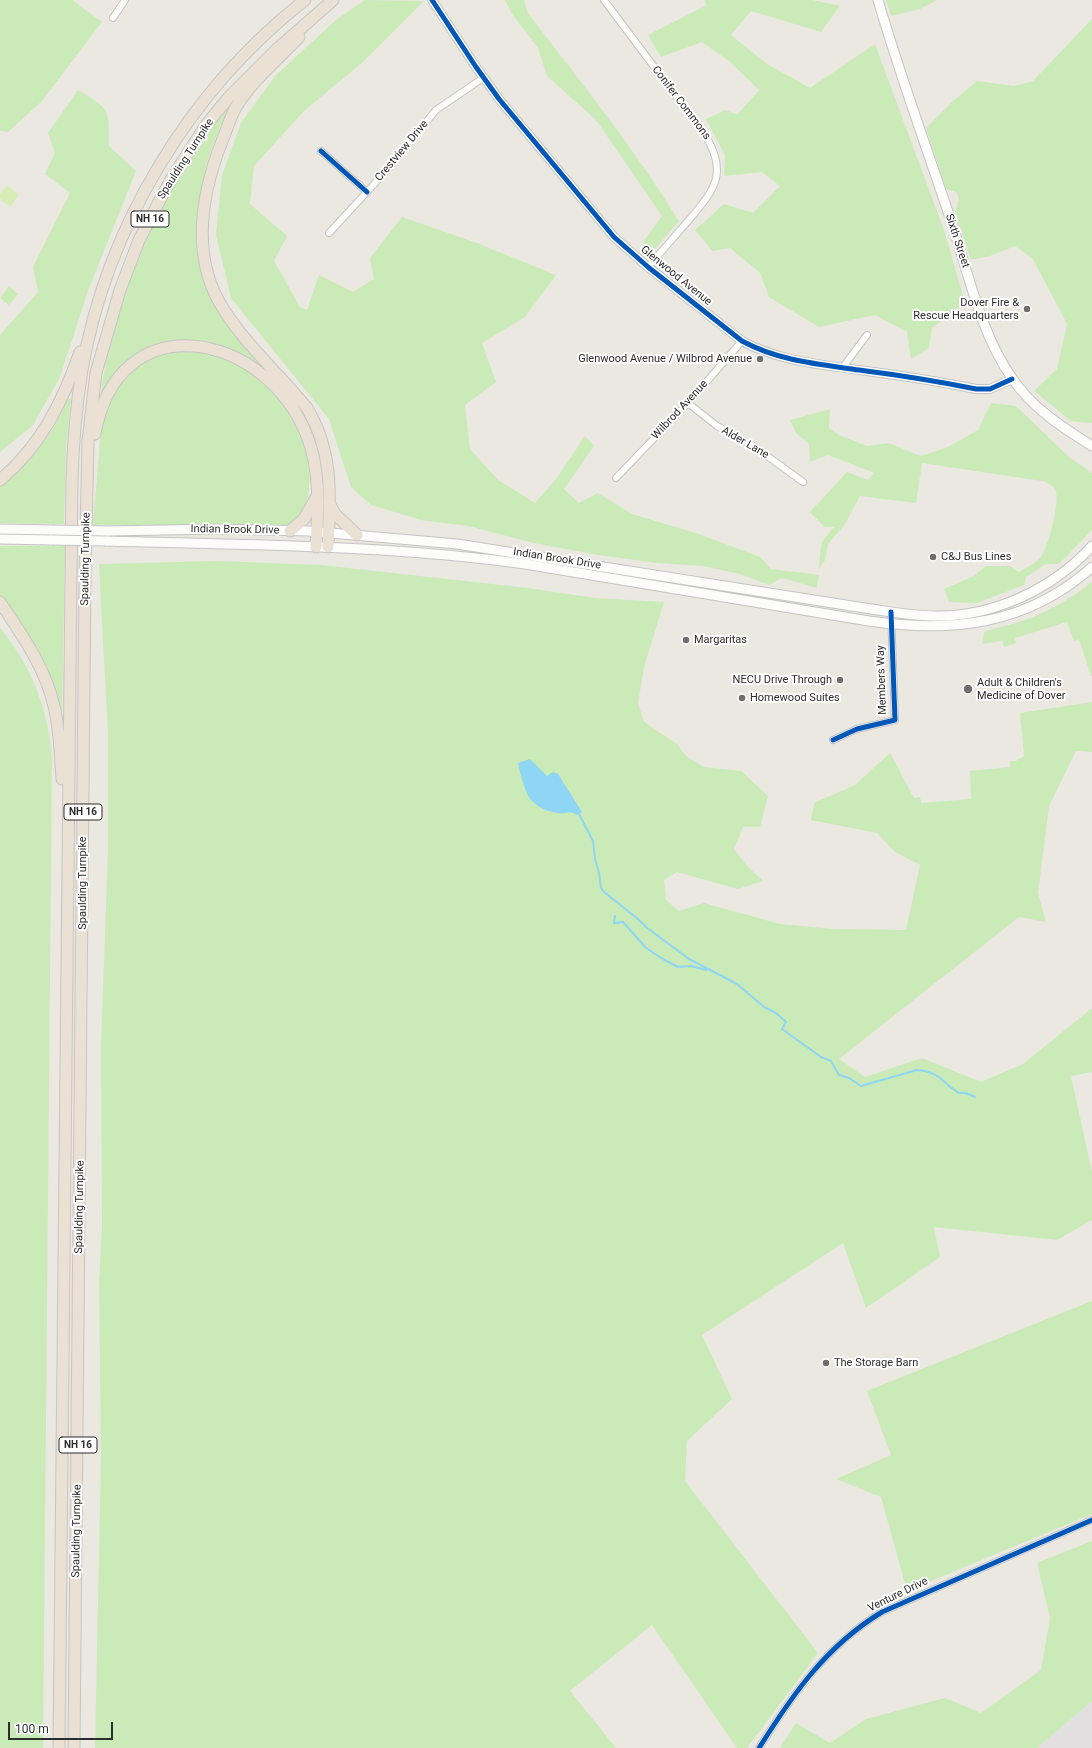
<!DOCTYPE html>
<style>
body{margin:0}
#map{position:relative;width:1092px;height:1748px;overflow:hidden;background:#ebe8e2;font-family:Roboto,sans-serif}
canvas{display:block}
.scale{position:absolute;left:8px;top:1722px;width:105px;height:18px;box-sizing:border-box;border:2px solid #2d2d2d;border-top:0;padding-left:5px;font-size:12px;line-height:14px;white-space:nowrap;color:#2d2d2d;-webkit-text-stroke:3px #fff;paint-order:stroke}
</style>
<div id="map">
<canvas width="1092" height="1748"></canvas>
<div class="scale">100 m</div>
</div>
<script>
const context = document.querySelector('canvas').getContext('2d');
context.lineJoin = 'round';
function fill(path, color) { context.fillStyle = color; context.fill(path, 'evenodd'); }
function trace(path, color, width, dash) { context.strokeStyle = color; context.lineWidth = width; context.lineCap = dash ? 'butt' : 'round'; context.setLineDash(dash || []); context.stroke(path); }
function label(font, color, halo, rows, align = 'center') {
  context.font = font + ' Roboto,sans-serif'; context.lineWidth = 4; context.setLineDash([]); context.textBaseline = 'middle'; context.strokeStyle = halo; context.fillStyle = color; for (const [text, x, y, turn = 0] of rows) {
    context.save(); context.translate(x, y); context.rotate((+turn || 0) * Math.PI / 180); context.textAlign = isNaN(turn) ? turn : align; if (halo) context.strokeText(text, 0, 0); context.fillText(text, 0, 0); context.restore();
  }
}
const industrial = new Path2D(`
 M 1092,1701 L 1092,1748 L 1037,1748 Z`);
const green = new Path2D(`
 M 0,0 L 72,0 L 102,22 L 42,101 L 8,132 L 0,131 Z
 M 365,0 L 424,1 L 364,61 L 304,111 L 254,166 L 250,204 L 287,236 L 274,261 L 300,307 L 307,310 L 319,275 L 353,292 L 374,279 L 370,258 L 402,217 L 477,243 L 556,275 L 525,317 L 482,343 L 496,382 L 465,405 L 470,449 L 498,480 L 535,503 L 557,478 L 585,436 L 594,446 L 564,489 L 579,503 L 598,493 L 632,514 L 699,534 L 760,557 L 771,569 L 819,575 L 817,588 L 782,578 L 769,585 L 740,574 L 703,566 L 657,563 L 598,555 L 534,543 L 468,526 L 421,520 L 371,505 L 351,487 L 329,419 L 231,298 L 216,235 L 222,175 L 241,123 L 275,76 L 336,20 Z
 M 505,0 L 524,0 L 528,13 C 580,81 634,148 679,221 L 653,251 L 643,242 L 662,216 L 596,120 L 547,76 L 538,48 L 512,14 Z
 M 704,0 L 812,0 L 840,6 L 821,32 L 751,11 L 731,35 L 767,64 L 810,88 L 875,44 L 945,233 L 965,303 L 932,328 L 929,348 L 911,359 L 907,332 L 875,315 L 819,327 L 769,297 L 760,273 L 730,248 L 712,251 L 695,230 L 724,204 L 753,213 L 780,186 L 762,172 L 724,176 L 725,155 L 706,119 L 726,110 L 737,115 L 759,90 L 729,61 L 702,42 L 661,57 L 648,35 L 707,5 Z
 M 886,0 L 937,0 L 920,9 L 891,16 Z
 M 1092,19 L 1092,423 L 1071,421 L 1034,391 L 1057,369 L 1067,324 L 1033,259 L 1015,246 L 990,256 L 971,260 L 955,213 L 959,199 L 956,192 L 946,189 L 926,128 L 950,104 L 977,81 L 1014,86 L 1033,81 Z
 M 78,90 C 111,110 109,108 109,146 L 136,171 L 89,288 L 60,377 L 33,425 L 0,452 L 0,335 L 38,292 L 33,267 L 70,193 L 45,174 L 55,153 L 48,133 Z
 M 235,96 L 237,98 L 225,116 L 215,140 L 206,166 L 201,196 L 207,280 L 302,409 C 317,437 324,460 324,491 L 322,491 L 307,428 L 237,355 L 160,347 L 103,394 L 101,393 C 112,304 149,222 196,147 C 207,130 222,113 235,96 Z
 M 9,286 L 18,294 L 9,305 L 0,298 Z
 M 184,349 L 220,354 L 261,379 L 284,405 L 301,436 L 308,459 L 310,478 L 308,497 L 302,515 L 290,525 L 93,525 L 102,417 L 104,409 L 130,371 L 155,356 Z
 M 67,398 L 71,399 L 66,447 L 64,524 L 0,523 L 0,486 C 30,461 54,436 67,398 Z
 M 991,403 L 1016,406 L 1069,457 L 1092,473 L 1092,530 L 1059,564 L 1046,564 L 1026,577 L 1024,585 L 977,603 L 949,602 L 944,589 L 974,576 L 986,566 L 1010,566 L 1019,572 C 1025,568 1035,564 1040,558 C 1048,550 1061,499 1055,489 C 1052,485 1047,482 1042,481 L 922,463 L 916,503 L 860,496 L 845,524 L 828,544 L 825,560 L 818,570 L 822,542 L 834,527 L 825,527 L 810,512 L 847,472 L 868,480 L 874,473 L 828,455 L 810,462 L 809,444 L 796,433 L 790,420 L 830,409 L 829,428 L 839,435 L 867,446 L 889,443 L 921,456 L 948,447 L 978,430 Z
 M 0,546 L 65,546 L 62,717 L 60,717 L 0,598 Z
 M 218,561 L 321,565 L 528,588 L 595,598 L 664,602 L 644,667 L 638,703 L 644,722 L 677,744 L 686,756 L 704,767 L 741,771 L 768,796 L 760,827 L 743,827 L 734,849 L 747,866 L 763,881 L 738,889 L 677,872 L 664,880 L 666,900 L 679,911 L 704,903 L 780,924 L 834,929 L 906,930 L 920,865 L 895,852 L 877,833 L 811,820 L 814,803 L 855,785 L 890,753 L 914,798 L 920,797 L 921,803 L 971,799 L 970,771 L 1010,767 L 1010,761 L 1016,761 L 1024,756 L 1020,713 L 1092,702 L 1092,752 L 1076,751 L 1049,806 L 1038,893 L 1046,922 L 1019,917 L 839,1059 L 865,1077 L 922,1058 L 981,1082 L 1023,1064 L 1092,1008 L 1092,1072 L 1071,1076 L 1092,1172 L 1092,1220 L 1057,1240 L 934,1227 L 940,1257 L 866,1308 L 843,1243 L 702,1335 L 732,1399 L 687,1441 L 685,1481 L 818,1653 L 747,1748 L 737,1748 L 652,1625 L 570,1691 L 616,1748 L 95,1748 L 101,1457 L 99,1283 L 102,1227 L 101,1045 L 108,850 L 108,734 L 99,564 Z
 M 1092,582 L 1092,676 L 1091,676 L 1079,639 L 1074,641 L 1067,622 L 1015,638 L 1016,643 L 1004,647 L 1002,641 L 982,644 L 984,632 C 994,628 1006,626 1016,623 C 1043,615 1071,599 1092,582 Z
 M 0,628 C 31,665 48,708 52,757 L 43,1748 L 0,1748 Z
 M 1092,1301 L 1092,1514 L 907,1591 L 881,1497 L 836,1479 L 891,1455 L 867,1391 Z
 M 1092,1541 L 1092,1701 L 1037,1748 L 780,1748 L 796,1723 L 830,1743 L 866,1719 L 945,1698 L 981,1713 L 1041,1670 L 1050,1618 L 1037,1563 Z`);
const pitch = new Path2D(`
 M 7,185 L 19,195 L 10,207 L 0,199 L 0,194 Z`);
const water = new Path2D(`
 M 530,759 L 547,776 L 553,772 L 558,774 L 582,812 L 577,815 L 570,812 C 558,816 541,810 532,801 C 525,794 520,773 518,763 Z`);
const stream = new Path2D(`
 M 579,814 L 593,841 L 595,859 L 599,873 L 601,888 L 604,892 L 638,919 L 646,927 L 689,959 L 737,984 L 764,1007 L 776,1013 L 786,1022 L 782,1029 L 821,1057 L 831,1061 L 839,1075 L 849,1078 L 861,1086 L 917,1070 C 941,1072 941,1082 959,1093 L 966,1093 L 975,1097
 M 615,916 L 614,923 L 623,922 L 646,948 L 663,959 L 678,967 L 691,966 L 706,970`);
const minor = new Path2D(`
 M 604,0 L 703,132 C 729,171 716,189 688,221 C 675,236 661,252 648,267
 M 113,18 L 125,0
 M 321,151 L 367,192
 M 329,233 L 389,168 L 436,110 L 483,78
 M 843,367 L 867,335
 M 688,403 L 717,426 L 752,445 L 803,482
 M 616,478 L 688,403 L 742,341
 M 833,740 L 857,729 L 895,720 L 891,612
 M 759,1748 C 793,1694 826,1646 882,1612 L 1092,1520`);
const tertiary = new Path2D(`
 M 432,0 L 476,67 L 499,99 L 614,237 L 648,267 L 742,341 C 779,361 818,364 859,370 C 898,375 937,381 976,389 L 990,389 L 1012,379`);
const secondary = new Path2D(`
 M 878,0 C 900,76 928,151 953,227 C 969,276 982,336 1012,378 C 1032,408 1062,427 1092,446
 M 0,529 L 52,530
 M 107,531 L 219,529 L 308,531 L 457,544 L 871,609 C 892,612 913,616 935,616 C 993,617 1053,589 1092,546
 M 0,539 L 52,540
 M 106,541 C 246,545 386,545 525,564 L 869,621 C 952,633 1027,625 1092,567`);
const motorway = new Path2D(`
 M 299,37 C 278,59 252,81 236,107 C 230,117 227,130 222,141 C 201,195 190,258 224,310 C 247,346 280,375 307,408 C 334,453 330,497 328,547
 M 95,434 C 118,302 266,331 307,436 C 321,471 318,511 316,547
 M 0,480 C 41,446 63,401 80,352
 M 329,503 L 335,514 L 357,535
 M 290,531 L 304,519 L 316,498
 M 0,602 C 22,635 45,667 54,706 C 60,730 60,754 62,779
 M 59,1748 L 72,481 C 73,444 76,407 82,370 C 107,226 190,90 305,0
 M 74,1748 L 85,575 L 88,441 L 96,373 L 120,290 L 139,240 L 170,181 L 206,125 L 229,97 L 275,51 L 333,0`);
const secondaryBridge = new Path2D(`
 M 52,530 L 107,531
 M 52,540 L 106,541`);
const cycleway = new Path2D(`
 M 432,0 L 476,67 L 499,99 L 614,237 L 648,267 L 742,341 C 779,361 818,364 859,370 C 898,375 937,381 976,389 L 990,389 L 1012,379
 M 321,151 L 367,192
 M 833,740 L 857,729 L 895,720 L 891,612
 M 759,1748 C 793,1694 826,1646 882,1612 L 1092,1520`);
const markers = [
 [1027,309,4,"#706e6c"],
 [760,359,4,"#706e6c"],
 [933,557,4,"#706e6c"],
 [686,640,4,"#706e6c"],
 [840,680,4,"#706e6c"],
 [968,689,5,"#706e6c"],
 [742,698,4,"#706e6c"],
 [826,1363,4,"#706e6c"]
];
const shields = [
 [150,219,38],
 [83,812,38],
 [78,1445,38]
];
const shieldNames = [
 ["NH 16",150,219],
 ["NH 16",83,812],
 ["NH 16",78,1445]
];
const streetNames = [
 ["Conifer Commons",681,103,53],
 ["Crestview Drive",402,151,-50],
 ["Spaulding Turnpike",186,159,-57],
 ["Sixth Street",957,241,72],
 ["Glenwood Avenue",676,276,39],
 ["Wilbrod Avenue",680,410,-47],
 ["Alder Lane",745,443,30],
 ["Indian Brook Drive",235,530,1],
 ["Spaulding Turnpike",86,559,-89],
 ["Indian Brook Drive",557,559,9],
 ["Members Way",882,680,-92],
 ["Spaulding Turnpike",83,883,-90],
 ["Spaulding Turnpike",80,1207,-89],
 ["Spaulding Turnpike",77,1531,-89],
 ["Venture Drive",898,1595,-26]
];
const poiNames = [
 ["Dover Fire &",1019,303,"right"],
 ["Rescue Headquarters",1019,316,"right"],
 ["Glenwood Avenue / Wilbrod Avenue",752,359,"right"],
 ["C&J Bus Lines",941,557],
 ["Margaritas",694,640],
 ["NECU Drive Through",832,680,"right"],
 ["Adult & Children's",977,683],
 ["Medicine of Dover",977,696],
 ["Homewood Suites",750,698],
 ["The Storage Barn",834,1363]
];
fill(industrial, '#e2dfe1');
fill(green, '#caeab8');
fill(pitch, '#d6eeb5');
fill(water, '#8fd5f4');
trace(stream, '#8fd5f4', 2);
trace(minor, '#c4c4c4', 8);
trace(tertiary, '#c4c4c4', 10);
trace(secondary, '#c4c4c4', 11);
trace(motorway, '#c6c5c3', 13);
trace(minor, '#fcfcfb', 6);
trace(tertiary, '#fcfcfb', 8);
trace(secondary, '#fcfcfb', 9);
trace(motorway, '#eae0d4', 11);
trace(secondaryBridge, '#c4c4c4', 11, []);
trace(secondaryBridge, '#fcfcfb', 9);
trace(cycleway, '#0057b8', 5);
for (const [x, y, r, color] of markers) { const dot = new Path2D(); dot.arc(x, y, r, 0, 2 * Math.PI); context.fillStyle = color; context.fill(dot); trace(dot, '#fff', 1.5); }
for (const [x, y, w] of shields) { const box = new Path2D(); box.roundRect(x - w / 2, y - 8, w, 16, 3); context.fillStyle = '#fff'; context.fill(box); trace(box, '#2d2d2d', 1); }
label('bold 10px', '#2d2d2d', null, shieldNames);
label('11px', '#2d2d2d', '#fff', streetNames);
label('11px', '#2d2d2d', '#fff', poiNames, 'left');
</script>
